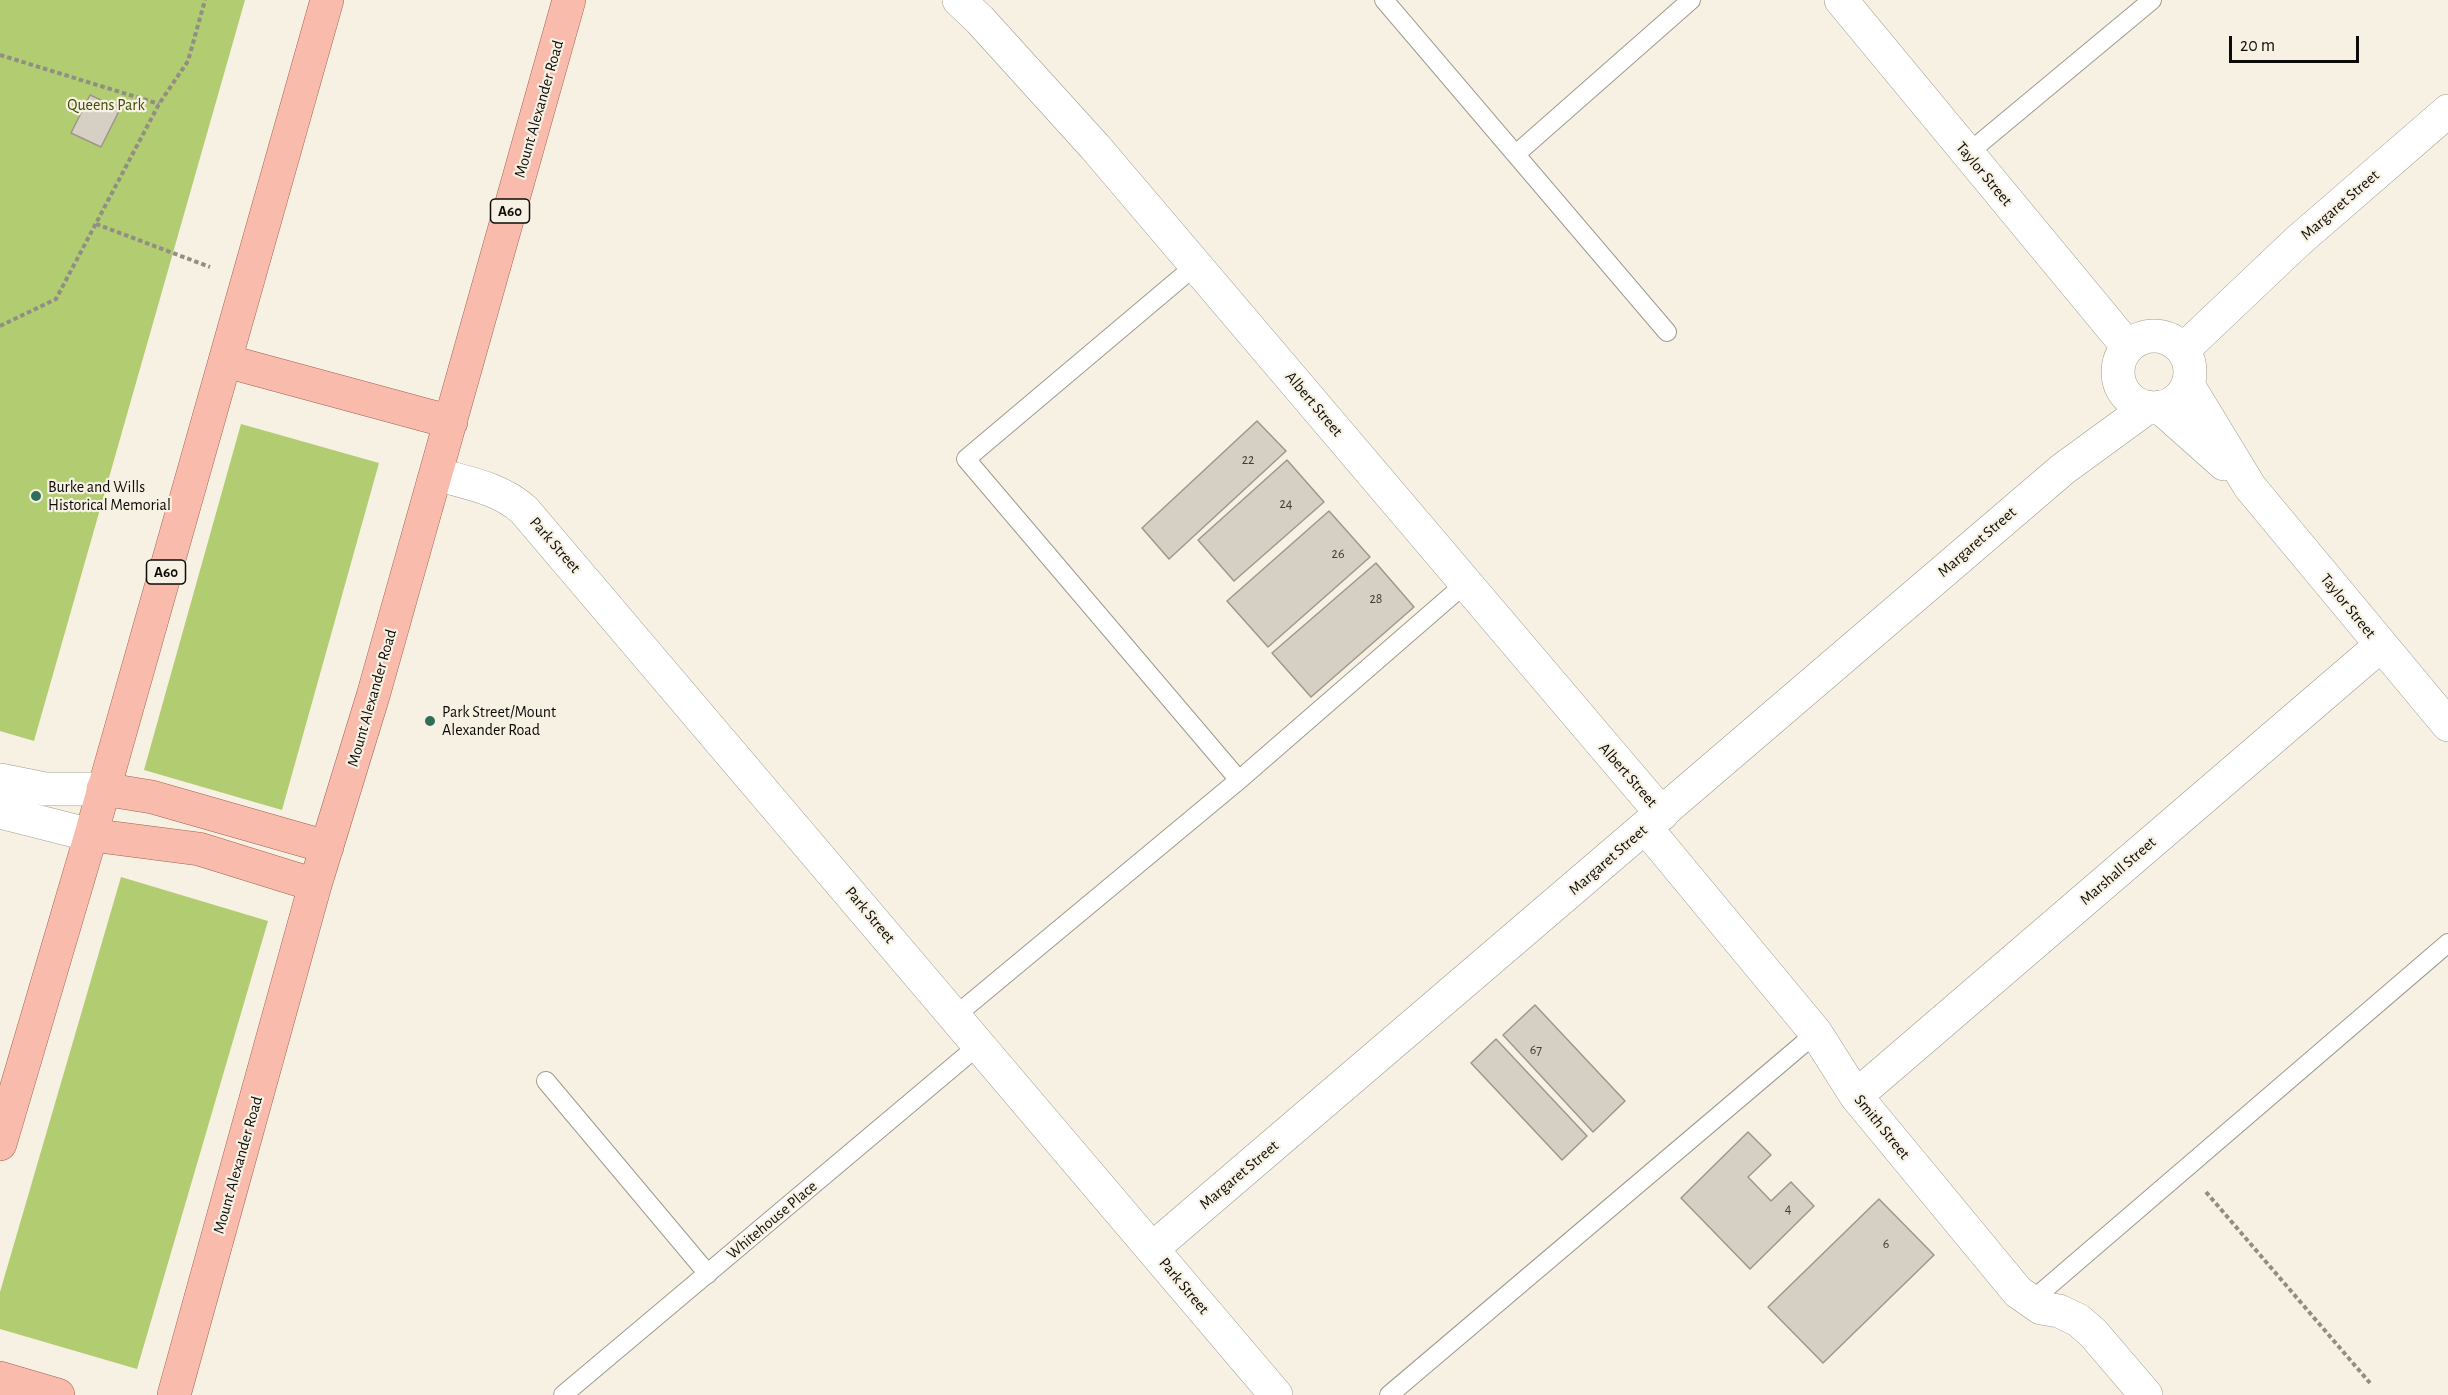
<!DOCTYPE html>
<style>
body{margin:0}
#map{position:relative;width:2448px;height:1395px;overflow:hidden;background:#f7f1e4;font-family:"Alegreya Sans",sans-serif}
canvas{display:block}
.scale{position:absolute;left:2229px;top:36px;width:130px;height:27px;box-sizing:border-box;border:3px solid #0d0b07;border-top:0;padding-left:8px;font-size:18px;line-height:21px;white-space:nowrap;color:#0d0b07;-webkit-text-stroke:4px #f7f1e4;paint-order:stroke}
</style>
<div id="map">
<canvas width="2448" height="1395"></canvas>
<div class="scale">20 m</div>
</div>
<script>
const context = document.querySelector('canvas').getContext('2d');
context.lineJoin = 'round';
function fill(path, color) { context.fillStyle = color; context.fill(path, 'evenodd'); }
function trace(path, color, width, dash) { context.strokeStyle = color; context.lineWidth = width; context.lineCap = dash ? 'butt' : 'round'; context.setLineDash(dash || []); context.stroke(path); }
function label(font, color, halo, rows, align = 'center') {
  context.font = font + ' "Alegreya Sans",sans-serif'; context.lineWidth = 4.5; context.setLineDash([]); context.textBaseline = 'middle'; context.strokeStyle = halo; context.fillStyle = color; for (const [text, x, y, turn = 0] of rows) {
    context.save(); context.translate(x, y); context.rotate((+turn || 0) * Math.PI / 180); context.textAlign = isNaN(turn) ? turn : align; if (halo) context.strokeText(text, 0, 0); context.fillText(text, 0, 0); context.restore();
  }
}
const green = new Path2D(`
 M 0,0 L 245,0 L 34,741 L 0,731 Z
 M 241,424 L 379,463 L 282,810 L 144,770 Z
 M 121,877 L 268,921 L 137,1369 L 0,1329 L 0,1292 Z`);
const building = new Path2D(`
 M 90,95 L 120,109 L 101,147 L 71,133 Z
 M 1257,421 L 1286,451 L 1169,559 L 1142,528 Z
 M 1287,460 L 1324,502 L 1234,581 L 1198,540 Z
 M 1329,511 L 1370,557 L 1268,647 L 1227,601 Z
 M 1376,563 L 1414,607 L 1311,697 L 1272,653 Z
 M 1535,1005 L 1625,1101 L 1593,1132 L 1503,1035 Z
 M 1496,1039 L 1587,1136 L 1562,1160 L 1471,1063 Z
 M 1748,1132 L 1771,1155 L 1748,1177 L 1771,1201 L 1791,1182 L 1814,1206 L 1750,1269 L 1681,1198 Z
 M 1879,1199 L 1934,1255 L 1823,1363 L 1768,1307 Z`);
const path = new Path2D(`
 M 0,55 L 159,104
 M 96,224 L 210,267
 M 0,326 L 56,299 L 159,104 L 188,61 L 205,0
 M 2206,1192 L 2370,1383`);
const service = new Path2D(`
 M 1384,0 L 1667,332
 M 1516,154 L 1691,0
 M 1967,154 L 2152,0
 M 1196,265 L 966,459 L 1239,780
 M 955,1016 L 1239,780 L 1466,583
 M 546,1081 L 708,1274
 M 2030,1302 L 2448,943
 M 563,1395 L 979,1045
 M 1389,1395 L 1816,1033`);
const minor = new Path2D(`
 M 959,0 L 980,20 L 1096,148 L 1662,814
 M 2188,385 L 2250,487 L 2448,725
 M 2160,407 L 2224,464
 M 0,780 L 45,789 L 103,789
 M 0,812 L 91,835
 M 1646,828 L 1816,1033 L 1856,1096 L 2018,1292 L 2041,1308 L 2059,1311 L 2078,1320 L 2093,1333 L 2146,1395
 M 1856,1096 L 2380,646`);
const tertiary = new Path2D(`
 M 1841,0 L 2128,347
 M2118 372a36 36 0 1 1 72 0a36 36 0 1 1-72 0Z
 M 2183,350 L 2298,241 L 2448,111
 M 436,474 C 467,483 500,488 524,510 L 1276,1395
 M 1152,1249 L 2063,469 L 2148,407`);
const primary = new Path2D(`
 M 226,361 L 451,422
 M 103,789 L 152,797 L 327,847
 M 91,835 L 199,849 L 315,885
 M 0,1144 L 91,835 L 327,0
 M 0,1378 L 58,1395
 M 174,1395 L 315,885 L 373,696 L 569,0`);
const markers = [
 [36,496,6,"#316e5a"],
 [430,721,6,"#316e5a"]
];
const numberNames = [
 ["22",1248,460],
 ["24",1286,504],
 ["26",1338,554],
 ["28",1376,599],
 ["67",1536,1050],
 ["4",1788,1209],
 ["6",1886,1244]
];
const shields = [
 [510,211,39],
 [166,572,39]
];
const shieldNames = [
 ["A60",510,211],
 ["A60",166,572]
];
const parkNames = [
 ["Queens Park",106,105]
];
const streetNames = [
 ["Mount Alexander Road",539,109,-74],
 ["Taylor Street",1984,174,50],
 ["Margaret Street",2340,205,-41],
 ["Albert Street",1314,404,50],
 ["Margaret Street",1977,542,-41],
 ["Park Street",555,545,49],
 ["Taylor Street",2348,606,51],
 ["Mount Alexander Road",372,698,-74],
 ["Albert Street",1628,775,49],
 ["Margaret Street",1608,860,-41],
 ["Marshall Street",2118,871,-41],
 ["Park Street",870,915,50],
 ["Smith Street",1882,1127,51],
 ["Mount Alexander Road",238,1165,-74],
 ["Margaret Street",1239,1175,-40],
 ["Whitehouse Place",772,1220,-40],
 ["Park Street",1184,1286,50]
];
const poiNames = [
 ["Burke and Wills",48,487],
 ["Historical Memorial",48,505],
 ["Park Street/Mount",442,712],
 ["Alexander Road",442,730]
];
fill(green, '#b1cc71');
fill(building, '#d5d0c3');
trace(building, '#9e988c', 1.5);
trace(service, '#a09a8e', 20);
trace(minor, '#a09a8e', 34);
trace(tertiary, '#a09a8e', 34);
trace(primary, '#a3604e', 34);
trace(path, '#928e84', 4, [4.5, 3]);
trace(service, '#fff', 18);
trace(minor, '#fff', 33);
trace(tertiary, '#fff', 33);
trace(primary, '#f8bbac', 33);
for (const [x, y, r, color] of markers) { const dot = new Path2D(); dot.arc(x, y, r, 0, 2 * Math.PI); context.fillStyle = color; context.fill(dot); trace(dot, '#f7f1e4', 2); }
label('14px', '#3f3c36', null, numberNames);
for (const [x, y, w] of shields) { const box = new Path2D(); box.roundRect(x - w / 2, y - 12, w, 24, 4.5); context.fillStyle = '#f7f1e4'; context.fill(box); trace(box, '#0d0b07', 1.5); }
label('bold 15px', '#0d0b07', null, shieldNames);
label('16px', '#3d4e03', '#f7f1e4', parkNames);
label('16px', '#0d0b07', '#f7f1e4', streetNames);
label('16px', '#0d0b07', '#f7f1e4', poiNames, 'left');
</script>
